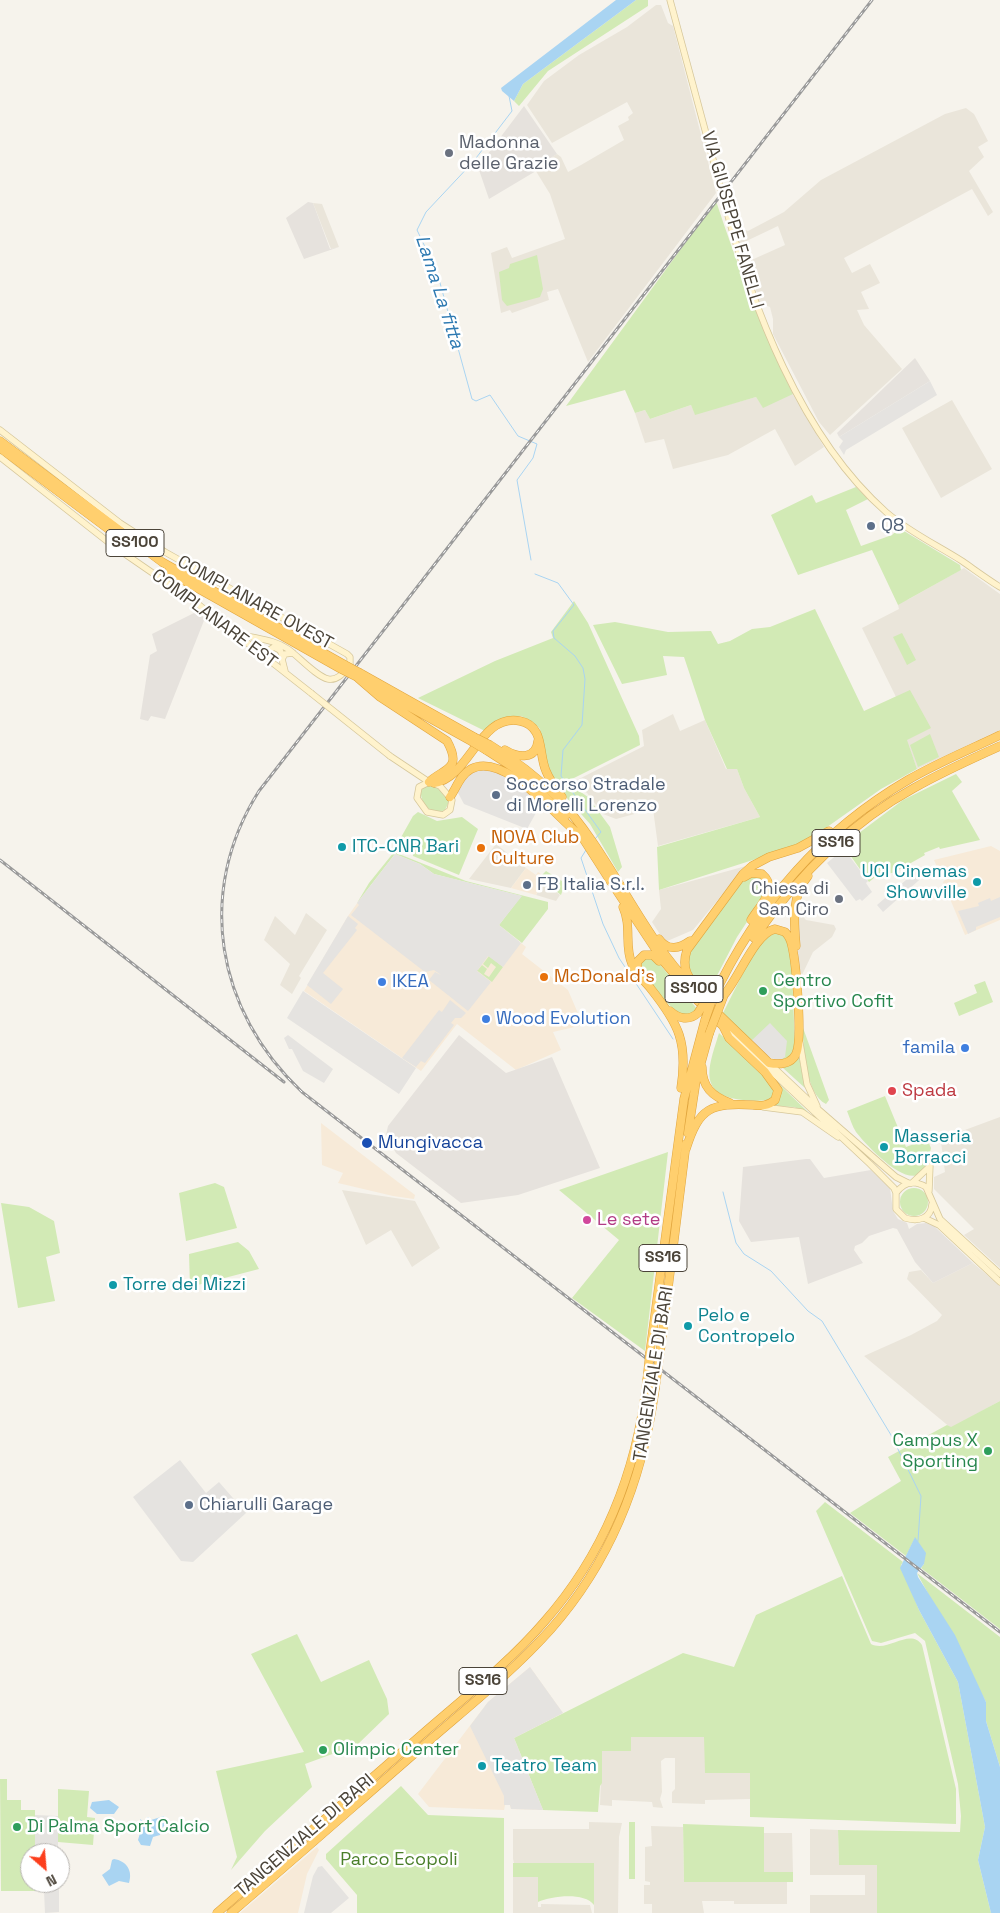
<!DOCTYPE html>
<style>
body{margin:0}
#map{position:relative;width:1000px;height:1913px;overflow:hidden;background:#f6f3ec;font-family:"Space Grotesk",sans-serif}
canvas{display:block}
.north{position:absolute;left:20px;top:1843px;width:50px;height:50px;box-sizing:border-box;background:#fff;border:1px solid #b7b4b0;border-radius:50%;rotate:153deg;font-size:14px;font-weight:700;line-height:20px;text-align:center;color:#4b4439}
.north::after{content:'';display:block;margin:auto;width:18px;height:22px;background:#fc3f1d;clip-path:polygon(50% 0,100% 100%,50% 72%,0 100%)}
</style>
<div id="map">
<canvas width="1000" height="1913"></canvas>
<div class="north">N</div>
</div>
<script>
const context = document.querySelector('canvas').getContext('2d');
context.lineJoin = 'round';
function fill(path, color) { context.fillStyle = color; context.fill(path, 'evenodd'); }
function trace(path, color, width, dash) { context.strokeStyle = color; context.lineWidth = width; context.lineCap = dash ? 'butt' : 'round'; context.setLineDash(dash || []); context.stroke(path); }
function label(font, color, halo, rows, align = 'center') {
  context.font = font + ' "Space Grotesk",sans-serif'; context.lineWidth = 5; context.setLineDash([]); context.textBaseline = 'middle'; context.strokeStyle = halo; context.fillStyle = color; for (const [text, x, y, turn = 0] of rows) {
    context.save(); context.translate(x, y); context.rotate((+turn || 0) * Math.PI / 180); context.textAlign = isNaN(turn) ? turn : align; if (halo) context.strokeText(text, 0, 0); context.fillText(text, 0, 0); context.restore();
  }
}
const residential = new Path2D(`
 M 656,5 L 661,5 L 668,23 L 673,26 L 716,193 L 588,362 L 558,289 L 547,292 L 549,300 L 512,313 L 510,310 L 501,313 L 491,253 L 507,247 L 512,258 L 565,239 L 550,194 L 534,168 L 557,154 L 561,157 L 568,172 L 581,165 L 624,140 L 618,126 L 629,120 L 628,117 L 633,113 L 627,102 L 552,143 L 527,105 L 544,81 L 579,55 L 627,27 Z
 M 966,108 L 974,114 L 988,141 L 978,147 L 984,157 L 969,171 L 993,212 L 988,216 L 972,189 L 844,258 L 852,273 L 870,264 L 880,283 L 861,292 L 869,309 L 857,310 L 864,325 L 902,369 L 830,435 L 819,422 L 773,334 L 773,319 L 770,307 L 760,303 L 747,262 L 785,245 L 778,226 L 738,245 L 736,229 L 741,228 L 748,231 L 784,212 L 821,180 L 945,114 Z
 M 313,203 L 322,204 L 339,247 L 331,249 Z
 M 792,393 L 824,447 L 795,466 L 775,429 L 728,455 L 673,469 L 664,439 L 645,443 L 635,413 L 645,410 L 650,419 L 691,405 L 695,414 L 756,397 L 763,407 Z
 M 952,400 L 992,469 L 941,498 L 902,428 Z
 M 964,568 L 1000,594 L 1000,730 L 917,769 L 891,699 L 896,697 L 862,628 L 899,609 L 898,605 L 900,602 L 909,599 Z
 M 673,714 L 680,731 L 705,720 L 726,769 L 737,769 L 744,788 L 760,817 L 658,846 L 653,809 L 616,819 L 603,814 L 587,793 L 573,782 L 644,746 L 642,730 Z
 M 496,844 L 526,868 L 511,888 L 469,879 Z
 M 746,866 L 693,930 L 665,942 L 652,922 L 661,909 L 659,890 Z
 M 543,881 L 560,895 L 556,901 L 536,895 Z
 M 797,910 L 806,920 L 834,925 L 836,929 L 832,937 L 813,952 L 802,975 L 798,966 Z
 M 306,913 L 327,930 L 299,976 L 301,978 L 292,994 L 280,985 L 290,964 L 264,940 L 275,916 L 295,935 Z
 M 1000,1117 L 1000,1268 L 964,1235 L 974,1229 L 934,1189 L 934,1177 L 945,1172 L 941,1142 L 946,1137 Z
 M 342,1190 L 415,1201 L 440,1248 L 412,1267 L 391,1230 L 366,1245 Z
 M 973,1263 L 1000,1286 L 1000,1401 L 951,1428 L 864,1356 L 911,1335 L 937,1321 L 942,1315 L 907,1279 L 909,1272 L 921,1270 L 933,1283 Z
 M 631,1737 L 704,1737 L 750,1773 L 750,1799 L 705,1800 L 705,1804 L 672,1803 L 672,1792 L 675,1789 L 675,1758 L 665,1758 L 661,1761 L 662,1792 L 660,1799 L 663,1808 L 653,1807 L 652,1802 L 612,1800 L 612,1806 L 600,1805 L 602,1751 Z
 M 589,1822 L 622,1823 L 619,1837 L 618,1913 L 594,1913 L 594,1863 L 514,1863 L 513,1859 L 513,1829 L 589,1829 Z
 M 651,1826 L 683,1827 L 684,1882 L 787,1882 L 787,1904 L 734,1904 L 734,1901 L 702,1901 L 704,1913 L 652,1913 L 652,1904 L 644,1904 L 644,1885 L 650,1885 L 650,1882 L 645,1881 L 645,1847 L 652,1846 Z
 M 810,1829 L 838,1830 L 839,1865 L 878,1865 L 877,1913 L 810,1913 L 810,1895 L 865,1895 L 865,1875 L 810,1875 Z
 M 764,1833 L 792,1833 L 793,1872 L 764,1872 Z
 M 538,1876 L 538,1907 L 541,1907 L 541,1904 L 590,1905 L 592,1913 L 513,1913 L 513,1877 Z`);
const commercial = new Path2D(`
 M 991,846 L 1000,851 L 1000,920 L 965,935 L 943,882 L 946,879 L 940,874 L 934,860 Z
 M 526,868 L 536,875 L 538,872 L 545,877 L 536,895 L 511,888 Z
 M 448,877 L 482,888 L 499,925 L 526,947 L 522,954 L 568,990 L 583,1025 L 553,1032 L 561,1050 L 516,1070 L 457,1024 L 421,1071 L 304,991 L 348,916 L 365,892 Z
 M 321,1123 L 415,1195 L 414,1199 L 393,1196 L 338,1183 L 343,1173 L 322,1165 Z
 M 530,1667 L 563,1713 L 514,1738 L 543,1810 L 511,1809 L 510,1805 L 505,1805 L 504,1810 L 429,1807 L 418,1794 L 488,1702 Z
 M 317,1847 L 319,1850 L 307,1874 L 298,1913 L 240,1913 Z`);
const industrial = new Path2D(`
 M 524,106 L 557,154 L 534,168 L 536,171 L 489,199 L 478,167 Z
 M 308,202 L 313,203 L 330,249 L 339,247 L 304,259 L 286,218 Z
 M 915,358 L 930,381 L 839,437 L 837,433 Z
 M 196,612 L 205,618 L 165,719 L 151,716 L 148,721 L 140,719 L 150,655 L 157,651 L 152,634 Z
 M 459,1035 L 506,1073 L 552,1057 L 600,1168 L 518,1195 L 461,1203 L 396,1153 L 386,1135 L 388,1126 Z
 M 806,1159 L 810,1159 L 824,1178 L 871,1170 L 890,1188 L 893,1211 L 898,1219 L 907,1223 L 909,1229 L 917,1224 L 926,1223 L 934,1226 L 973,1263 L 933,1283 L 915,1262 L 897,1229 L 893,1228 L 869,1236 L 862,1243 L 855,1246 L 854,1250 L 863,1263 L 808,1284 L 799,1237 L 751,1242 L 739,1221 L 743,1167 Z`);
const green = new Path2D(`
 M 636,0 L 648,0 L 648,6 L 548,71 L 519,106 L 514,101 L 523,84 Z
 M 716,201 C 738,267 762,331 793,394 L 763,408 L 756,397 L 695,415 L 691,405 L 650,419 L 645,410 L 635,413 L 625,390 L 566,406 Z
 M 537,255 L 543,289 L 540,297 L 507,306 L 502,300 L 499,272 L 509,268 L 510,264 Z
 M 856,487 L 868,499 L 846,510 L 861,546 L 892,535 L 899,528 L 960,565 L 961,570 L 898,605 L 872,550 L 798,575 L 771,515 L 812,495 L 816,503 Z
 M 574,601 L 588,623 L 639,736 L 640,745 L 566,782 L 588,797 L 610,827 L 622,867 L 618,872 L 590,824 L 558,788 L 545,762 L 540,729 L 533,722 L 521,716 L 497,721 L 490,725 L 485,731 L 418,698 L 495,661 L 553,638 L 551,632 Z
 M 815,609 L 864,711 L 910,690 L 931,728 L 907,740 L 917,769 L 881,789 L 803,844 L 659,890 L 657,847 L 760,817 L 744,788 L 737,769 L 727,769 L 705,720 L 684,657 L 663,656 L 667,675 L 622,684 L 593,625 L 615,622 L 668,632 L 711,631 L 718,644 L 730,641 L 752,629 L 770,627 Z
 M 902,633 L 916,660 L 907,665 L 893,637 Z
 M 930,734 L 939,757 L 918,767 L 910,745 Z
 M 956,774 L 962,782 L 952,791 L 980,840 L 940,849 L 939,847 L 924,853 L 925,855 L 895,872 L 874,878 L 869,882 L 843,845 L 903,800 Z
 M 425,786 C 437,785 444,792 449,802 L 445,810 C 431,817 419,802 421,789 Z
 M 418,812 L 437,821 L 462,817 L 478,829 L 459,875 L 413,856 L 412,848 L 409,846 L 406,846 L 402,851 L 395,848 L 413,816 Z
 M 394,852 L 466,881 L 548,902 L 548,909 L 522,943 L 499,925 L 521,896 L 434,874 L 420,864 L 395,854 L 357,903 L 369,883 Z
 M 546,871 L 562,881 L 563,889 L 561,895 L 543,881 L 545,877 L 542,875 Z
 M 751,875 L 763,877 L 768,890 L 737,937 L 707,995 L 690,975 L 687,955 L 743,881 Z
 M 780,932 L 788,939 L 792,967 L 795,1048 C 779,1083 737,1027 723,1013 L 752,955 L 766,934 Z
 M 489,956 L 503,967 L 492,982 L 475,969 L 478,970 L 482,965 L 487,969 L 484,974 L 489,977 L 496,967 L 491,963 L 488,968 L 483,964 Z
 M 649,956 L 657,961 L 698,1010 L 685,1016 C 670,1009 640,979 640,961 Z
 M 985,981 L 993,1002 L 959,1016 L 954,1003 L 977,993 L 974,985 Z
 M 802,1025 L 829,1100 L 826,1104 C 805,1094 804,1046 802,1025 Z
 M 719,1033 C 732,1045 777,1080 774,1097 C 765,1103 753,1100 743,1100 C 696,1095 709,1066 719,1033 Z
 M 799,1056 L 805,1088 L 783,1068 L 792,1064 Z
 M 777,1082 L 809,1113 L 794,1107 L 773,1106 Z
 M 885,1096 L 906,1147 L 927,1139 L 931,1148 C 929,1156 928,1168 921,1173 C 905,1187 866,1145 856,1132 C 852,1126 850,1118 847,1111 Z
 M 668,1152 L 645,1351 L 572,1298 L 619,1240 L 559,1190 Z
 M 215,1183 L 224,1187 L 237,1228 L 186,1241 L 179,1193 Z
 M900 1202a14 14 0 1 1 28 0a14 14 0 1 1-28 0Z
 M 1,1203 L 29,1207 L 54,1221 L 60,1253 L 46,1257 L 55,1301 L 18,1308 Z
 M 238,1242 L 249,1251 L 259,1269 L 190,1287 L 189,1254 Z
 M 1000,1401 L 1000,1629 L 921,1568 L 924,1564 L 915,1538 L 906,1556 L 850,1513 L 901,1481 L 888,1457 L 947,1425 L 951,1427 Z
 M 825,1502 L 903,1562 L 901,1565 L 919,1610 L 958,1682 L 985,1827 L 978,1860 L 991,1913 L 877,1913 L 877,1865 L 839,1865 L 838,1830 L 960,1832 L 961,1816 L 958,1784 L 925,1641 L 915,1633 L 881,1643 L 872,1641 L 816,1511 Z
 M 917,1573 L 1000,1637 L 1000,1767 L 986,1721 L 986,1702 Z
 M 842,1576 L 871,1644 C 888,1653 910,1627 922,1645 L 956,1789 L 956,1824 L 750,1817 L 750,1773 L 705,1773 L 704,1737 L 631,1737 L 631,1751 L 602,1751 L 602,1783 L 600,1786 L 598,1812 L 543,1810 L 514,1738 L 683,1653 L 734,1667 L 756,1615 Z
 M 297,1634 L 321,1682 L 369,1660 L 387,1699 L 389,1714 L 357,1745 L 305,1764 L 312,1787 L 265,1831 L 231,1870 L 237,1857 L 216,1771 L 304,1752 L 251,1654 Z
 M 0,1779 L 7,1779 L 7,1800 L 21,1800 L 21,1810 L 35,1810 L 35,1853 L 30,1853 L 30,1883 L 35,1883 L 35,1891 L 1,1891 Z
 M 401,1786 L 428,1815 L 504,1818 L 504,1913 L 357,1913 L 357,1895 L 326,1859 L 326,1854 Z
 M 58,1789 L 89,1791 L 87,1817 L 95,1818 L 93,1845 L 58,1842 Z
 M 629,1822 L 635,1822 L 635,1879 L 629,1879 Z
 M 683,1824 L 764,1827 L 764,1872 L 793,1872 L 793,1882 L 684,1882 Z
 M 513,1863 L 594,1863 L 594,1905 C 584,1892 552,1896 538,1902 L 538,1877 L 513,1877 Z`);
const parking = new Path2D(`
 M 930,381 L 937,395 L 846,450 L 844,455 L 839,447 L 843,441 L 839,437 Z
 M 485,768 L 503,773 L 542,802 L 527,829 L 464,804 L 457,791 L 468,774 Z
 M 844,849 L 868,881 L 866,883 L 872,892 L 862,901 L 860,899 L 856,901 L 827,863 Z
 M 395,854 L 420,864 L 434,874 L 522,896 L 499,925 L 521,943 L 503,967 L 488,956 L 477,971 L 491,982 L 468,1011 L 429,980 L 435,972 L 441,975 L 434,970 L 425,972 L 351,915 L 359,905 L 357,903 Z
 M 920,868 L 926,874 L 883,912 L 877,905 Z
 M 1000,897 L 1000,917 L 976,927 L 976,930 L 968,934 L 958,911 L 979,906 L 978,903 L 990,898 L 991,901 Z
 M 348,916 L 358,924 L 355,928 L 357,930 L 323,973 L 343,989 L 331,1004 L 307,985 Z
 M 303,991 L 416,1068 L 399,1094 L 287,1018 Z
 M 450,1000 L 466,1013 L 461,1018 L 455,1018 L 451,1023 L 454,1025 L 425,1063 L 421,1061 L 416,1067 L 402,1058 L 439,1010 L 442,1012 Z
 M 770,1023 L 787,1041 L 785,1057 L 779,1061 L 769,1057 L 751,1041 Z
 M 288,1035 L 333,1069 L 324,1083 L 303,1071 L 292,1049 L 289,1049 L 284,1038 Z
 M 180,1460 L 206,1493 L 219,1482 L 246,1513 L 193,1562 L 181,1561 L 133,1497 Z
 M 530,1667 L 563,1713 L 514,1738 L 543,1810 L 511,1809 L 510,1805 L 504,1805 L 504,1796 L 470,1726 L 488,1702 Z
 M 35,1815 L 58,1816 L 58,1853 L 35,1853 Z
 M 322,1866 L 349,1898 L 331,1913 L 304,1913 L 313,1876 L 318,1867 Z
 M 35,1883 L 59,1883 L 59,1912 L 45,1913 L 44,1891 L 35,1891 Z`);
const water = new Path2D(`
 M 616,0 L 636,0 L 523,84 L 514,101 L 502,91 L 501,88 Z
 M 915,1537 L 926,1553 L 924,1564 L 917,1573 L 918,1577 L 955,1635 L 986,1702 L 986,1721 L 1000,1767 L 1000,1913 L 991,1913 L 978,1860 L 985,1827 L 958,1682 L 919,1610 L 900,1568 Z
 M 109,1800 L 119,1807 L 114,1814 L 97,1814 L 90,1808 L 92,1802 Z
 M 164,1816 L 166,1824 L 161,1829 L 160,1835 L 153,1837 L 150,1846 L 141,1845 L 138,1840 L 140,1833 L 143,1832 L 140,1819 L 144,1822 L 148,1817 L 151,1820 Z
 M 114,1859 C 127,1861 133,1871 129,1883 L 119,1881 L 109,1886 L 102,1875 L 110,1869 L 112,1860 Z`);
const stream = new Path2D(`
 M 509,96 L 512,111 L 473,162 L 426,212 L 417,230 L 437,272 L 472,399 L 476,401 L 490,395 L 518,436 L 537,444 L 533,458 L 517,480 L 531,560
 M 535,574 L 558,583 L 574,605 L 553,631 L 554,638 L 575,656 L 583,668 L 585,679 L 582,725 L 563,750 L 561,776 L 601,832 L 595,839
 M 586,850 L 581,858 L 603,924 L 619,958 L 673,1039
 M 723,1192 L 736,1243 L 744,1254 L 771,1271 L 808,1311 L 822,1321 L 891,1435 L 921,1496 L 918,1541`);
const secondary = new Path2D(`
 M 670,0 L 721,189
 M 723,197 C 751,305 801,437 886,512 C 909,532 937,545 962,561 C 975,570 987,579 1000,587
 M 0,430 L 120,523 L 165,552 L 347,654 L 350,657 L 350,665 C 344,672 338,681 328,679 C 317,677 298,656 288,649 C 272,638 252,639 233,632
 M 0,457 L 112,545 L 199,605 L 311,693
 M 268,659 L 268,651 L 274,647 L 280,650 L 283,657
 M 285,671 L 282,659 L 285,654 L 293,653
 M 390,756 L 429,782
 M 429,782 L 440,786 L 452,800 L 450,810 L 443,815 L 427,812 L 417,798 L 419,787 Z
 M 727,1030 L 870,1164 L 894,1188 L 896,1193
 M 800,1043 L 807,1084 L 817,1106
 M 769,1063 L 819,1110 L 896,1177 L 908,1183
 M 763,1107 L 802,1112 L 838,1137
 M 912,1183 L 929,1167
 M 929,1191 L 930,1166
 M 932,1204 C 931,1219 918,1222 905,1218 L 896,1209 L 896,1193 C 904,1182 915,1180 926,1187 L 940,1219 L 1000,1274
 M 924,1218 L 939,1225 L 1000,1282`);
const highway = new Path2D(`
 M 0,441 L 162,562 L 345,665
 M 0,448 L 131,546
 M 169,572 L 341,669
 M 360,673 L 474,737
 M 358,678 L 380,697 L 447,741 C 463,770 444,768 429,782
 M 372,686 L 471,741
 M 490,745 C 513,759 537,777 556,796 C 601,843 628,905 666,956 C 696,996 734,1028 769,1063 C 780,1065 791,1064 796,1054 C 803,1040 796,963 792,946 C 791,940 789,936 785,932 L 775,929 C 755,933 739,978 724,995
 M 486,750 L 517,770 L 565,816
 M 505,750 C 518,758 536,760 538,741
 M 434,783 C 470,778 479,713 520,721 C 545,726 538,753 546,771 C 550,781 556,789 562,797
 M 450,797 C 457,787 460,775 471,769 C 505,751 557,818 581,836
 M 579,832 L 611,882
 M 744,877 L 751,873 L 762,874 C 779,889 760,905 751,920
 M 617,891 L 664,962 L 695,998 L 723,1026 L 729,1038 L 765,1072 L 778,1090 L 775,1100 C 768,1106 761,1106 753,1105 C 711,1103 699,1107 686,1149
 M 623,907 C 632,926 624,946 632,964 C 635,973 645,981 651,989 C 679,1024 688,1043 681,1088
 M 754,938 C 797,877 848,824 914,788 C 942,772 971,759 1000,746
 M 659,939 C 668,952 680,948 690,941
 M 796,946 C 794,921 791,896 808,876
 M 638,972 L 637,962 L 644,955 L 653,955 L 659,961
 M 692,981 C 684,972 683,962 687,950 L 743,874 L 752,866 L 769,857 L 798,848 L 829,831
 M 712,1000 C 755,908 819,832 908,780 C 937,763 969,750 1000,735
 M 670,1011 C 679,1019 689,1021 698,1013
 M 702,1067 C 702,1087 712,1096 730,1103
 M 688,1133 L 696,1081 L 709,1034
 M 650,1352 L 684,1099 L 705,1020
 M 660,1353 L 686,1144
 M 217,1913 C 284,1854 352,1796 419,1737 C 461,1700 507,1665 544,1622 C 605,1553 637,1470 647,1380
 M 231,1913 C 292,1861 353,1807 414,1754 C 460,1713 510,1675 551,1629 C 611,1561 643,1478 655,1389`);
const rail = new Path2D(`
 M 872,0 L 259,791 C 195,892 216,1011 302,1092 L 1000,1632
 M 0,860 L 284,1082`);
const secondaryBridge = new Path2D(`
 M 721,189 L 723,197
 M 311,693 L 390,756`);
const highwayBridge = new Path2D(`
 M 345,665 L 360,673
 M 341,669 L 357,677
 M 474,737 L 490,745
 M 471,741 L 486,750
 M 698,1013 L 708,997
 M 705,1020 L 712,1000
 M 709,1034 L 724,995
 M 647,1380 L 650,1352
 M 655,1389 L 660,1353`);
const markers = [
 [449,153,5,"#6b7280"],
 [871,526,5,"#5c6f8a"],
 [496,795,5,"#5c6f8a"],
 [342,847,5,"#0f9aa8"],
 [481,848,5,"#e8710a"],
 [977,882,5,"#0f9aa8"],
 [527,885,5,"#5c6f8a"],
 [839,899,5,"#6b7280"],
 [544,977,5,"#e8710a"],
 [382,982,5,"#3f7fe0"],
 [763,991,5,"#2e9e5b"],
 [486,1019,5,"#3f7fe0"],
 [965,1048,5,"#3f7fe0"],
 [892,1091,5,"#e0444e"],
 [367,1143,6,"#1a4fb4"],
 [884,1147,5,"#0f9aa8"],
 [587,1220,5,"#d1479c"],
 [113,1285,5,"#0f9aa8"],
 [688,1326,5,"#0f9aa8"],
 [988,1451,5,"#2e9e5b"],
 [189,1505,5,"#5c6f8a"],
 [323,1750,5,"#2e9e5b"],
 [482,1766,5,"#0f9aa8"],
 [17,1827,5,"#2e9e5b"]
];
const shields = [
 [135,543,58],
 [836,843,48],
 [694,989,58],
 [663,1258,48],
 [483,1681,48]
];
const shieldNames = [
 ["SS100",135,543],
 ["SS16",836,843],
 ["SS100",694,989],
 ["SS16",663,1258],
 ["SS16",483,1681]
];
const worshipNames = [
 ["Madonna",459,143],
 ["delle Grazie",459,164],
 ["Chiesa di",829,889,"right"],
 ["San Ciro",829,910,"right"]
];
const streetNames = [
 ["VIA GIUSEPPE FANELLI",732,220,74],
 ["COMPLANARE OVEST",255,603,29],
 ["COMPLANARE EST",214,619,37],
 ["TANGENZIALE DI BARI",654,1374,-81],
 ["TANGENZIALE DI BARI",305,1836,-41]
];
const serviceNames = [
 ["Q8",881,526],
 ["Soccorso Stradale",506,785],
 ["di Morelli Lorenzo",506,806],
 ["FB Italia S.r.l.",537,885],
 ["Chiarulli Garage",199,1505]
];
const foodNames = [
 ["NOVA Club",491,838],
 ["Culture",491,859],
 ["McDonald's",554,977]
];
const cultureNames = [
 ["ITC-CNR Bari",352,847],
 ["UCI Cinemas",967,872,"right"],
 ["Showville",967,893,"right"],
 ["Masseria",894,1137],
 ["Borracci",894,1158],
 ["Torre dei Mizzi",123,1285],
 ["Pelo e",698,1316],
 ["Contropelo",698,1337],
 ["Teatro Team",492,1766]
];
const leisureNames = [
 ["Centro",773,981],
 ["Sportivo Cofit",773,1002],
 ["Campus X",978,1441,"right"],
 ["Sporting",978,1462,"right"],
 ["Olimpic Center",333,1750],
 ["Di Palma Sport Calcio",27,1827]
];
const shopNames = [
 ["IKEA",392,982],
 ["Wood Evolution",496,1019],
 ["famila",955,1048,"right"]
];
const healthNames = [
 ["Spada",902,1091]
];
const transitNames = [
 ["Mungivacca",378,1143]
];
const hotelNames = [
 ["Le sete",597,1220]
];
const parkNames = [
 ["Parco Ecopoli",399,1860]
];
const waterNames = [
 ["Lama La fitta",439,292,72]
];
fill(residential, '#eae5da');
fill(commercial, '#f7ead8');
fill(industrial, '#e6e2dd');
fill(green, '#d2eab5');
fill(parking, '#e5e3e0');
fill(water, '#a9d4f2');
trace(stream, '#a9d4f2', 1);
trace(secondary, '#d6c79b', 7);
trace(highway, '#e0a43c', 9);
trace(secondary, '#fff3cd', 5.5);
trace(highway, '#ffcf6e', 8);
trace(rail, '#9a9a9a', 3);
trace(rail, '#fff', 1, [4]);
trace(secondaryBridge, '#d6c79b', 7, []);
trace(highwayBridge, '#e0a43c', 9, []);
trace(secondaryBridge, '#fff3cd', 5.5);
trace(highwayBridge, '#ffcf6e', 8);
for (const [x, y, r, color] of markers) { const dot = new Path2D(); dot.arc(x, y, r, 0, 2 * Math.PI); context.fillStyle = color; context.fill(dot); trace(dot, '#fff', 2); }
for (const [x, y, w] of shields) { const box = new Path2D(); box.roundRect(x - w / 2, y - 13.5, w, 27, 4); context.fillStyle = '#fff'; context.fill(box); trace(box, '#4b4439', 1); }
label('bold 16px', '#4b4439', null, shieldNames);
label('18px', '#5b616d', '#fff', worshipNames, 'left');
label('18px', '#4b4439', '#fff', streetNames);
label('18px', '#4e5e75', '#fff', serviceNames, 'left');
label('18px', '#c56008', '#fff', foodNames, 'left');
label('18px', '#0d838f', '#fff', cultureNames, 'left');
label('18px', '#27864d', '#fff', leisureNames, 'left');
label('18px', '#366cbe', '#fff', shopNames, 'left');
label('18px', '#be3a42', '#fff', healthNames, 'left');
label('18px', '#164399', '#fff', transitNames, 'left');
label('18px', '#b23c85', '#fff', hotelNames, 'left');
label('18px', '#4a7f2a', '#fff', parkNames);
label('italic 19px', '#2e7ab2', '#fff', waterNames);
</script>
